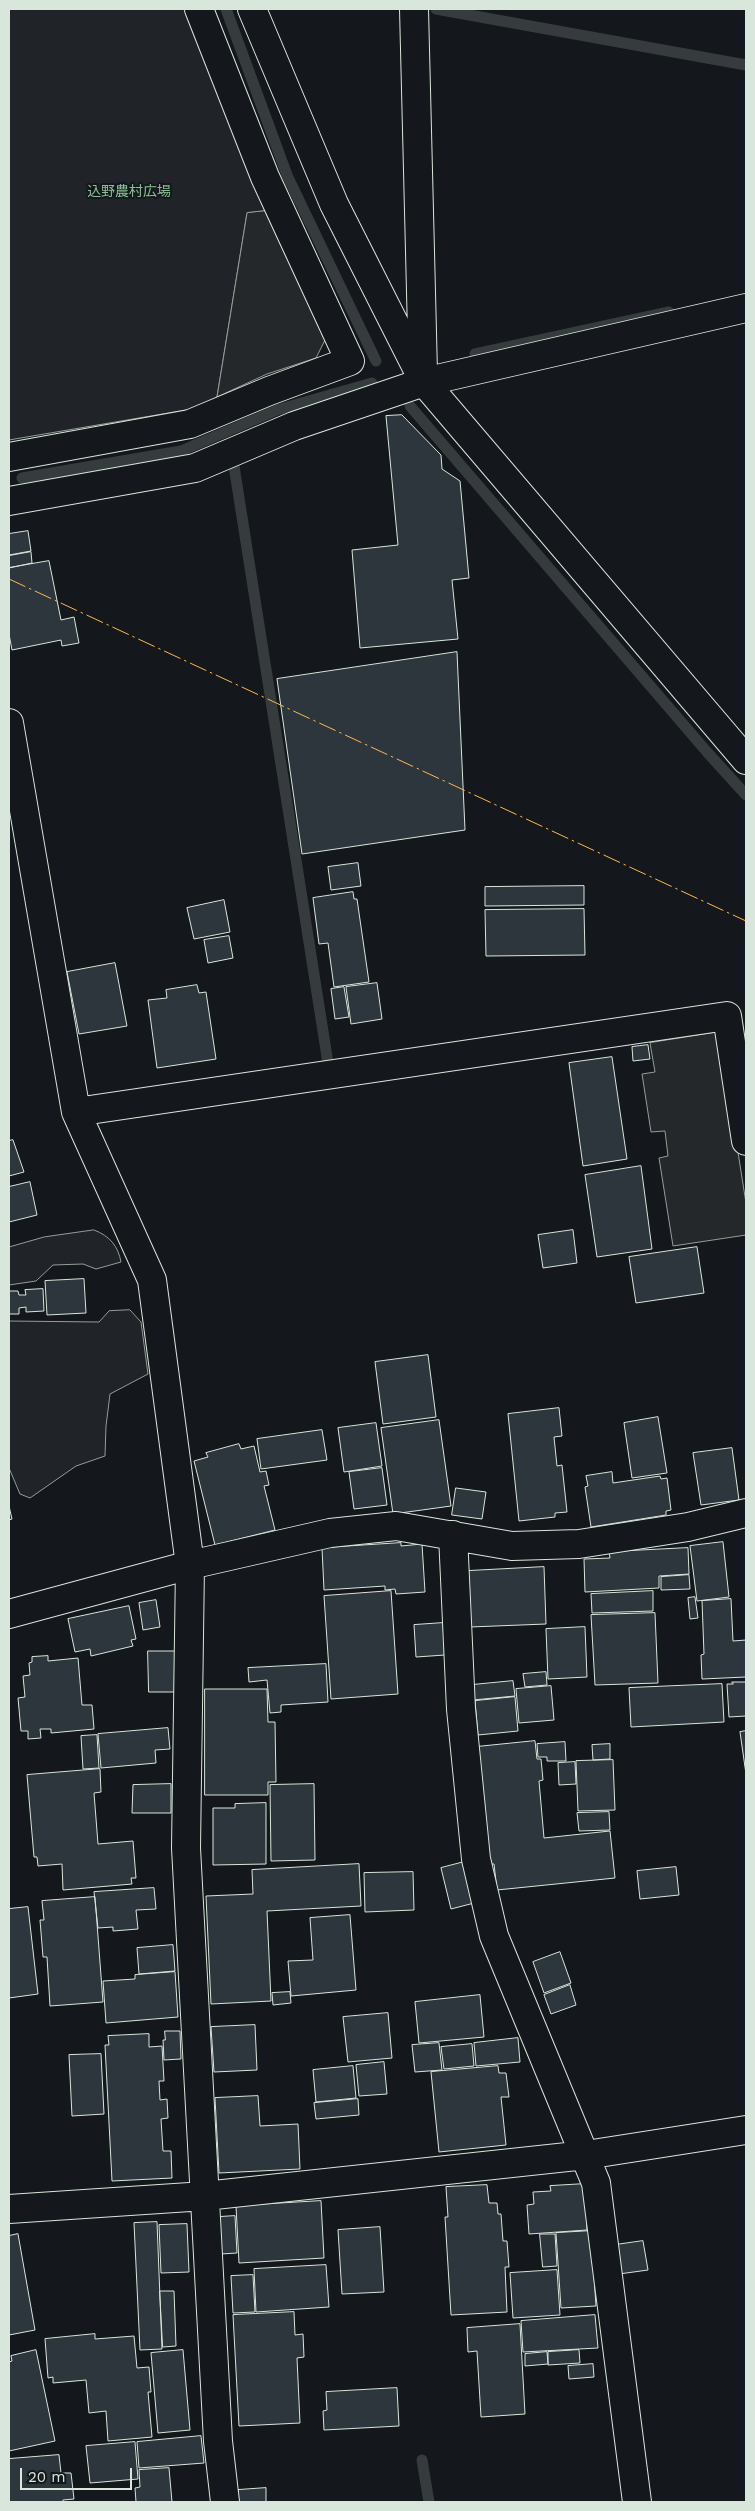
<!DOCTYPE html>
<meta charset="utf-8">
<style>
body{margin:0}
#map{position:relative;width:755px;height:2511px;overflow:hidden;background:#14181c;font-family:"Work Sans",sans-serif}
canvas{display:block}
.frame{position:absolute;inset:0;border:10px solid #d8e6dc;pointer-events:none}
.scale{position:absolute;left:20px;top:2468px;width:112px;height:22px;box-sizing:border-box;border:2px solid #d8e6dc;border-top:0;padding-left:6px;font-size:15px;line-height:18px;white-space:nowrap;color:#d8e6dc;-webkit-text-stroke:4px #14181c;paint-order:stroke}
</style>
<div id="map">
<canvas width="755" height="2511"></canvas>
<div class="frame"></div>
<div class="scale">20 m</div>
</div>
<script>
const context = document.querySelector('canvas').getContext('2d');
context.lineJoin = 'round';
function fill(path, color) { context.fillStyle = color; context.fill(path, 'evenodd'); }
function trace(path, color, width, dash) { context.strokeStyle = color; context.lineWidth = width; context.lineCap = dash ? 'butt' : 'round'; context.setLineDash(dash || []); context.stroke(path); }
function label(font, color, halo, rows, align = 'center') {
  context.font = font + ' "Work Sans","Noto Sans JP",sans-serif'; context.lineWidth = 4; context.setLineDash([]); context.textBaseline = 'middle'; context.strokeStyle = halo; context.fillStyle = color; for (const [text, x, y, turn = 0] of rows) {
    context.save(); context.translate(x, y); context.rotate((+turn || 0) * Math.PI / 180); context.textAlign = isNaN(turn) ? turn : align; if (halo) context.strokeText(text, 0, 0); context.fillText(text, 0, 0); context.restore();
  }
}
const green = new Path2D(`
 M 9,9 L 190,9 L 265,211 L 247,213 L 217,397 L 192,409 L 9,440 Z
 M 94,1230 C 110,1236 118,1246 121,1262 L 96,1269 L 83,1264 L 53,1265 L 36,1281 L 9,1285 L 9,1247 L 44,1237 Z
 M 130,1310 L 141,1322 L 148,1374 L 110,1394 L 106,1426 L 105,1456 L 76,1466 L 30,1498 L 20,1494 L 9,1468 L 9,1321 L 99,1322 L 109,1311 Z`);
const parking = new Path2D(`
 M 265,211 L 325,340 L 316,358 L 267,374 L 217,397 L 247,213 Z
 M 719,1032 L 746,1203 L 746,1235 L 673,1246 L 659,1158 L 668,1156 L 665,1131 L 651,1132 L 642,1074 L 655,1072 L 650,1043 Z`);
const stream = new Path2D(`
 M 226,9 L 287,175 L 376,361
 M 436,9 L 746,65
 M 475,354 L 669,312
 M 410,406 L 707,752 L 746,795
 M 234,466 L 328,1063
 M 22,478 L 181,451 L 277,410 L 372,383
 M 422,2460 L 429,2502`);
const building = new Path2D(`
 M 402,415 L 441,455 L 442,469 L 460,481 L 469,578 L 452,580 L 458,639 L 360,648 L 352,550 L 398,545 L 386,416 Z
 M 28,531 L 31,551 L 9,555 L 9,534 Z
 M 31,552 L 32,563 L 9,568 L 9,556 Z
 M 49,561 L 61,620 L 74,617 L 79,643 L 62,646 L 61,640 L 12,650 L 9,634 L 9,568 Z
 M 457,652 L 465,830 L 302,854 L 277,679 Z
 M 358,863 L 361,886 L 331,890 L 328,867 Z
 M 584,886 L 584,905 L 485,906 L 485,887 Z
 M 353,892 L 354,899 L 357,899 L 369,982 L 334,987 L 328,943 L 319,944 L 313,898 Z
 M 224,900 L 230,932 L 194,939 L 187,908 Z
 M 584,909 L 585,955 L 486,956 L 485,910 Z
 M 229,936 L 233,958 L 208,963 L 204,940 Z
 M 115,963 L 127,1026 L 79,1034 L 67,972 Z
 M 377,983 L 382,1019 L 351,1024 L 346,987 Z
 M 197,985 L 199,993 L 206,992 L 216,1059 L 157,1068 L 148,1000 L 167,998 L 166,990 Z
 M 344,987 L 349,1017 L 335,1019 L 331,989 Z
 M 648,1045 L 650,1059 L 633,1061 L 632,1047 Z
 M 612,1057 L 627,1159 L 583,1166 L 569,1063 Z
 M 13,1140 L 24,1172 L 9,1176 L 9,1141 Z
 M 641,1166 L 652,1249 L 597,1257 L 585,1175 Z
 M 30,1182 L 37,1215 L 9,1222 L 9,1187 Z
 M 573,1230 L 577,1263 L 543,1268 L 538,1235 Z
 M 697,1247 L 704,1293 L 636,1303 L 629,1257 Z
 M 84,1279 L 86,1313 L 47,1315 L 45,1281 Z
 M 43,1289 L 44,1311 L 26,1312 L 26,1307 L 19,1308 L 19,1314 L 9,1314 L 9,1291 L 18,1291 L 19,1295 L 26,1295 L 25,1290 Z
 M 428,1355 L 436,1417 L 383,1424 L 375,1362 Z
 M 559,1408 L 562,1436 L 554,1437 L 557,1466 L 562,1465 L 567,1512 L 555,1513 L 555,1517 L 519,1521 L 508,1414 Z
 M 658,1417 L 667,1473 L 632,1478 L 624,1423 Z
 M 439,1420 L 451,1506 L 393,1514 L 381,1428 Z
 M 376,1423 L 382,1466 L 344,1472 L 338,1428 Z
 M 322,1430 L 327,1460 L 261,1469 L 257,1439 Z
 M 239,1444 L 241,1449 L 254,1446 L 260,1472 L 266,1471 L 269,1485 L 264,1486 L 275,1530 L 215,1545 L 194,1461 L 208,1457 L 206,1453 Z
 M 732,1448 L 739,1500 L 701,1505 L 693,1453 Z
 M 382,1468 L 387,1505 L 354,1509 L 349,1472 Z
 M 612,1472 L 613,1483 L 660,1476 L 661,1479 L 667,1478 L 671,1510 L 666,1511 L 666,1515 L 591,1527 L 585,1487 L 588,1486 L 586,1476 Z
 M 456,1488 L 486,1492 L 482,1519 L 452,1515 Z
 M 9,1506 L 12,1519 L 9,1520 Z
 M 723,1542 L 729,1597 L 697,1601 L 690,1546 Z
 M 401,1543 L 401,1546 L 422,1544 L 425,1592 L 396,1594 L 395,1589 L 385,1590 L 385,1586 L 324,1590 L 322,1548 Z
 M 688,1548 L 689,1574 L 659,1576 L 659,1588 L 585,1592 L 584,1559 L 610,1558 L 609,1552 Z
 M 544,1567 L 546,1624 L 470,1627 L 468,1571 Z
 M 689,1575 L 690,1589 L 661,1590 L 661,1577 Z
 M 391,1591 L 398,1694 L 331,1699 L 324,1596 Z
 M 653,1591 L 653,1611 L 592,1613 L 591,1594 Z
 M 695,1597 L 698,1618 L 690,1619 L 688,1598 Z
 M 731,1599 L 733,1641 L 746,1640 L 746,1677 L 702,1679 L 701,1655 L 704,1654 L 702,1601 Z
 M 156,1600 L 160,1627 L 143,1630 L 139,1603 Z
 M 129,1606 L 136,1639 L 131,1640 L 133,1646 L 91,1656 L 90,1649 L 75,1652 L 68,1619 Z
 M 655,1613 L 658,1683 L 595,1685 L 591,1615 Z
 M 443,1623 L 445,1655 L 416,1657 L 414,1625 Z
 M 585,1627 L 587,1677 L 548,1679 L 546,1629 Z
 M 148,1651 L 175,1651 L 175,1692 L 149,1692 Z
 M 48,1656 L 48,1661 L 78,1658 L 82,1705 L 92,1705 L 94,1729 L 51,1733 L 51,1729 L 40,1729 L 41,1738 L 28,1739 L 28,1731 L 21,1731 L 18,1698 L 25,1697 L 23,1676 L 30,1675 L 29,1663 L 32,1662 L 32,1657 Z
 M 326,1664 L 328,1702 L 281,1705 L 281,1712 L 270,1713 L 267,1680 L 249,1682 L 248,1668 Z
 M 546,1672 L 547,1685 L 525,1687 L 523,1674 Z
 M 513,1681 L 515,1696 L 473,1700 L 472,1685 Z
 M 732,1682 L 746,1682 L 746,1716 L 729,1717 L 727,1684 L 733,1684 Z
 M 722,1684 L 724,1722 L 631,1727 L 629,1688 Z
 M 551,1686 L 554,1720 L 519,1723 L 516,1689 Z
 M 205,1689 L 267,1689 L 268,1722 L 275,1722 L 276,1782 L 268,1782 L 268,1795 L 205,1795 Z
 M 515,1697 L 518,1731 L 478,1735 L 475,1701 Z
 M 168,1728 L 170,1749 L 155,1750 L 156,1763 L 101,1768 L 98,1734 Z
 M 746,1731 L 746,1774 L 740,1732 Z
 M 97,1735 L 99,1768 L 83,1769 L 81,1736 Z
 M 535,1741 L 537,1759 L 541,1759 L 543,1780 L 539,1781 L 544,1838 L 610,1831 L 615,1878 L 497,1890 L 494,1864 L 488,1864 L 476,1747 Z
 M 565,1742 L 566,1761 L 547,1761 L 547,1757 L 538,1757 L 537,1744 Z
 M 610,1744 L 610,1759 L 593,1760 L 592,1745 Z
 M 613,1760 L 615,1810 L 578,1811 L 576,1761 Z
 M 575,1762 L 576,1784 L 559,1785 L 558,1763 Z
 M 100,1769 L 101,1792 L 94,1793 L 98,1844 L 133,1841 L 136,1878 L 131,1878 L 132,1884 L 63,1890 L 62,1864 L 38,1866 L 37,1857 L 34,1857 L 27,1775 Z
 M 171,1784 L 171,1813 L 132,1813 L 133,1785 Z
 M 314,1784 L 315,1860 L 271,1861 L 270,1785 Z
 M 266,1803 L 266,1864 L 213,1865 L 213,1808 L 235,1808 L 235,1804 Z
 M 609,1812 L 610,1830 L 579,1831 L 577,1813 Z
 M 468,1861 L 478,1902 L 451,1909 L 441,1868 Z
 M 359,1864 L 361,1906 L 267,1911 L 271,2001 L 211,2004 L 206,1896 L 253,1894 L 252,1870 Z
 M 676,1867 L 679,1895 L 640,1899 L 637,1871 Z
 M 413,1872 L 414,1910 L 365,1912 L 364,1873 Z
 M 154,1888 L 156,1909 L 136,1910 L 138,1929 L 113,1931 L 113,1927 L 98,1928 L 94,1892 Z
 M 95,1897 L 103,2002 L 50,2006 L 47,1957 L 43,1957 L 40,1920 L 44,1920 L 42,1901 Z
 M 28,1907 L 38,1994 L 9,1998 L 9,1909 Z
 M 350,1915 L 356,1990 L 291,1996 L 288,1961 L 313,1960 L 310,1918 Z
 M 173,1945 L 175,1971 L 139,1974 L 137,1948 Z
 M 560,1952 L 571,1983 L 544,1993 L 533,1962 Z
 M 175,1972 L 178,2017 L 106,2023 L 103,1981 L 135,1979 L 135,1975 Z
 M 570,1985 L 576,2005 L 551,2014 L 544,1995 Z
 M 290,1992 L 291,2003 L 273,2005 L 272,1993 Z
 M 480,1995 L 484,2037 L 419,2043 L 415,2002 Z
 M 388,2013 L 392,2058 L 348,2062 L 343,2017 Z
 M 255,2025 L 257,2070 L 214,2072 L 211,2027 Z
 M 165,2031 L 180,2031 L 181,2059 L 164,2060 L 163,2040 L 165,2040 Z
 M 149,2034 L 149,2047 L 162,2046 L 164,2081 L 159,2081 L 160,2100 L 167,2099 L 168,2118 L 161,2119 L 163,2151 L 171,2151 L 172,2178 L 112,2181 L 105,2045 L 109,2045 L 108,2036 Z
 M 518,2038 L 520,2062 L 476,2066 L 474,2043 Z
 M 439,2043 L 442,2070 L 415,2072 L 412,2045 Z
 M 472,2044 L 474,2066 L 444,2069 L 441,2047 Z
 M 101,2054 L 104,2114 L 72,2116 L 69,2055 Z
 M 384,2062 L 387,2094 L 359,2096 L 356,2065 Z
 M 353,2066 L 356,2098 L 316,2102 L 313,2070 Z
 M 498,2066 L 499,2073 L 506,2073 L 509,2097 L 501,2097 L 506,2145 L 439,2152 L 431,2072 Z
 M 258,2096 L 260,2126 L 298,2124 L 300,2169 L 219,2173 L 215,2098 Z
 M 358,2099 L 359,2115 L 316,2119 L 314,2103 Z
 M 585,2184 L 587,2230 L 529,2234 L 527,2205 L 534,2204 L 533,2192 L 551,2191 L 550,2186 Z
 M 487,2185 L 489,2203 L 497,2203 L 498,2214 L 501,2214 L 503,2241 L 507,2241 L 509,2267 L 505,2267 L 507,2312 L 451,2315 L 445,2217 L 448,2217 L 446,2187 Z
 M 321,2201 L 324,2258 L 239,2263 L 236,2206 Z
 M 235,2216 L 237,2253 L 221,2254 L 219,2217 Z
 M 157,2222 L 162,2349 L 140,2350 L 134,2223 Z
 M 187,2224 L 189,2272 L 161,2273 L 159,2225 Z
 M 380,2227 L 384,2292 L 342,2294 L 338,2230 Z
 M 591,2231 L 596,2306 L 561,2308 L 556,2233 Z
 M 18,2234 L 35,2330 L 9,2335 L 9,2236 Z
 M 540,2234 L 555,2234 L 557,2266 L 543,2267 Z
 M 643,2241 L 648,2270 L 619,2274 L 615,2245 Z
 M 326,2265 L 329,2307 L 256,2312 L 254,2269 Z
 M 557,2270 L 560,2315 L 513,2318 L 510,2273 Z
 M 253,2275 L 255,2312 L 233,2313 L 231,2276 Z
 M 160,2291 L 174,2291 L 176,2346 L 163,2347 Z
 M 294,2312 L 295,2335 L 303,2334 L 304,2357 L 297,2358 L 300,2423 L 239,2426 L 233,2315 Z
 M 595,2315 L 598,2348 L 523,2352 L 521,2321 Z
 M 520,2324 L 525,2414 L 481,2417 L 477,2351 L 468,2352 L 467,2328 Z
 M 95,2334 L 95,2339 L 134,2336 L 137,2368 L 149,2367 L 151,2392 L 148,2392 L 152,2437 L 108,2441 L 106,2411 L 89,2413 L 86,2380 L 53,2383 L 53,2377 L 48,2378 L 45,2339 Z
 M 36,2350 L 55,2441 L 9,2451 L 9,2362 L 12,2361 L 11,2356 Z
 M 183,2350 L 190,2430 L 158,2433 L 151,2353 Z
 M 579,2350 L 580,2363 L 548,2365 L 548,2352 Z
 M 547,2352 L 548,2364 L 525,2366 L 525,2354 Z
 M 593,2364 L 594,2377 L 569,2379 L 568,2366 Z
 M 397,2388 L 399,2426 L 324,2430 L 323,2411 L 327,2410 L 326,2392 Z
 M 201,2436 L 204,2463 L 139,2468 L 137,2442 Z
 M 135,2442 L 138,2479 L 90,2483 L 86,2446 Z
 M 59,2455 L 61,2473 L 71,2473 L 74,2499 L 63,2500 L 63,2502 L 9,2502 L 9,2459 Z
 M 169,2468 L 172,2502 L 136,2502 L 135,2488 L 140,2487 L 139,2470 Z
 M 266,2488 L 266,2502 L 238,2502 L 238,2490 Z`);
const street = new Path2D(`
 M 252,9 L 334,204 L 424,382 L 746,760
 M 414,9 L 423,373
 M 9,457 L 190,424 L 269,391 L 350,361 L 265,177 L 199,9
 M 9,501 L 195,468 L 294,426 L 424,382 L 746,308
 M 9,723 L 76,1112 L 152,1280 L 190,1565 L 186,1848 L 218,2441 L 225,2502
 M 76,1112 L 727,1016 L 746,1141
 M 453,1535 L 461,1709 L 476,1859 L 494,1936 L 596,2183 L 637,2502
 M 9,1614 L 190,1565 L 330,1533 L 396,1526 L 512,1546 L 579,1544 L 688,1527 L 746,1513
 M 9,2209 L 205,2196 L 586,2155 L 746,2130`);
const power = new Path2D(`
 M 9,579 L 746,921`);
const parkNames = [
 ["込野農村広場",129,192]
];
fill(green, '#202428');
trace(green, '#939e99', 1);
fill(parking, '#24282b');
trace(parking, '#939e99', 1);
trace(stream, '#363b3e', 11);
fill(building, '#2c363c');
trace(building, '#d8e6dc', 1);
trace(street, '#d8e6dc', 30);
trace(street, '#14181c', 28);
trace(power, '#ffb74d', 1, [18, 4, 2.5, 4]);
label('14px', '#8ac095', '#14181c', parkNames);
</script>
